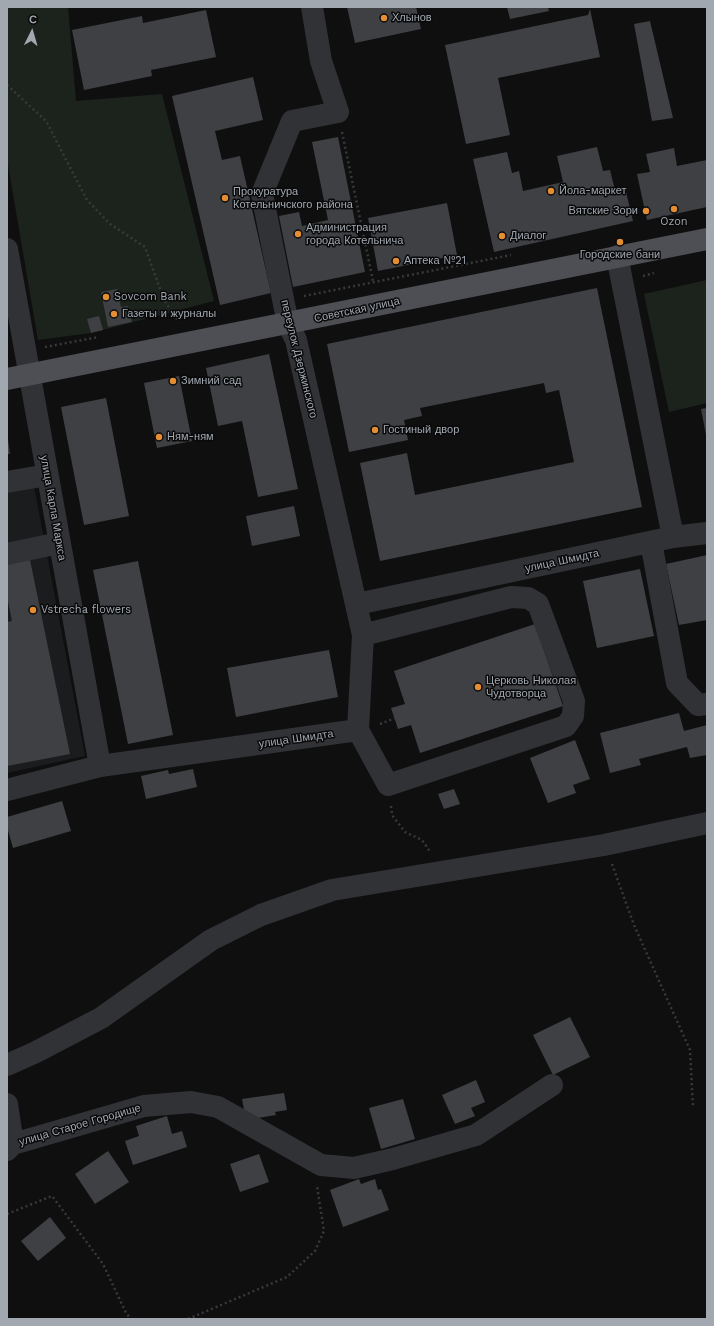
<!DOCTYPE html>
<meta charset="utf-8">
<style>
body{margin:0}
#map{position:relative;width:714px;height:1326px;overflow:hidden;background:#0f0f10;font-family:"Work Sans",sans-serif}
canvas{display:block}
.frame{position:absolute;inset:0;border:8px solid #a1a8b0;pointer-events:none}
.north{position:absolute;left:12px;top:12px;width:40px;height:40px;-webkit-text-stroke:3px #0a0a0b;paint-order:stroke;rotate:5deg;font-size:11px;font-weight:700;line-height:16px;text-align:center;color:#a1a8b0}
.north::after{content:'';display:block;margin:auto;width:14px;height:18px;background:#a1a8b0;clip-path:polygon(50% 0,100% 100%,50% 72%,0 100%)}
</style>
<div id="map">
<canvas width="714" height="1326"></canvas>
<div class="frame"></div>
<div class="north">С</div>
</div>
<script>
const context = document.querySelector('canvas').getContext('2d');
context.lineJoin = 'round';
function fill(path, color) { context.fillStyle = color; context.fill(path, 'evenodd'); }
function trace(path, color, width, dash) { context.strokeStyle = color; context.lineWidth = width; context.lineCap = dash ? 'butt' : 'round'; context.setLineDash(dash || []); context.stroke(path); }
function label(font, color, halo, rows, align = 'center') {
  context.font = font + ' "Work Sans",sans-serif'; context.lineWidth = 3; context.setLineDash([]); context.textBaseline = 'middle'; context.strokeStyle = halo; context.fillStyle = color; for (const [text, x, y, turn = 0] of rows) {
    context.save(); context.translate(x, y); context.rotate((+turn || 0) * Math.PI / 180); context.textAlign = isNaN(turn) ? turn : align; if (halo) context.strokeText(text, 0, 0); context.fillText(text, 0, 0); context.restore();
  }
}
const built = new Path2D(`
 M 31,470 L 85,756 L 7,773 L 7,474 Z`);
const green = new Path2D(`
 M 7,7 L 68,7 L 76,101 L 162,94 L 214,301 L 91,333 L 38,340 L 7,159 Z
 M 707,280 L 707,403 L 669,412 L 644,294 Z`);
const building = new Path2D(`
 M 347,7 L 416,7 L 421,29 L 355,43 Z
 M 507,7 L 548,7 L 549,11 L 510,19 Z
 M 590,9 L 600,57 L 498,78 L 510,135 L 466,144 L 445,45 L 588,15 Z
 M 206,10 L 216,57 L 151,70 L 152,76 L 84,90 L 72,30 L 142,16 L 143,23 Z
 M 650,21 L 673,118 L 652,121 L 634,24 Z
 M 253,77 L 263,120 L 215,131 L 222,160 L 240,156 L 271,293 L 220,305 L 172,96 Z
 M 338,137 L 365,272 L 293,287 L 279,216 L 299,212 L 302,226 L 328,220 L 312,142 Z
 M 597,147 L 603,171 L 610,170 L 616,194 L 626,192 L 633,221 L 494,252 L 473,159 L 507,152 L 512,173 L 519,171 L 523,191 L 563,182 L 557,156 Z
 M 674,148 L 677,166 L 707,160 L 707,207 L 647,220 L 637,174 L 650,172 L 646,154 Z
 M 447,203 L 457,255 L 378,271 L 368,218 Z
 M 597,288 L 642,507 L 380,561 L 360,463 L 407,453 L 415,495 L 574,462 L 559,390 L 546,393 L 544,383 L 420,408 L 422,416 L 404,420 L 408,440 L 349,452 L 327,344 Z
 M 117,289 L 121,307 L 128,306 L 132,322 L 108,327 L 101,292 Z
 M 99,316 L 103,330 L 91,333 L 87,319 Z
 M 269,354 L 298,489 L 258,497 L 242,421 L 218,426 L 206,368 Z
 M 179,376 L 192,441 L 157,448 L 144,383 Z
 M 106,398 L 129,516 L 84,525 L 61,407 Z
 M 707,408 L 707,435 L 706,435 L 701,409 Z
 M 8,440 L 10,454 L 7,454 L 7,441 Z
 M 294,506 L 300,536 L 252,546 L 246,516 Z
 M 29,555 L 70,754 L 7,766 L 7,622 L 12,621 L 7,596 L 7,559 Z
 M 707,555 L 707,620 L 679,625 L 666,564 Z
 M 138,561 L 173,735 L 128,744 L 93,570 Z
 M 640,569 L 654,636 L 597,648 L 583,581 Z
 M 535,624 L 563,706 L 420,753 L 411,725 L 398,729 L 391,708 L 405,704 L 394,671 Z
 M 329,650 L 338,697 L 236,717 L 227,668 Z
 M 679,713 L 684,731 L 707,725 L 707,755 L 690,758 L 687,747 L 639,759 L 641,765 L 610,773 L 600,733 Z
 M 575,740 L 590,779 L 573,785 L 576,793 L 548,803 L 530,758 Z
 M 193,769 L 197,787 L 146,799 L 141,776 L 168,770 L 169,774 Z
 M 454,789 L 460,804 L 444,809 L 438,794 Z
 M 62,801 L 71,831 L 13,848 L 7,827 L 7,817 Z
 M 570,1017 L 590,1057 L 553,1075 L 533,1035 Z
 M 476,1080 L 485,1102 L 471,1108 L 475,1116 L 455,1124 L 442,1095 Z
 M 284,1093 L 287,1110 L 275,1112 L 276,1115 L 246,1120 L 242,1099 Z
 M 403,1099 L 415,1139 L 381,1149 L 369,1108 Z
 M 167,1116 L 172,1134 L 182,1131 L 187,1147 L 133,1165 L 125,1141 L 139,1136 L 136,1126 Z
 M 108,1151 L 129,1182 L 95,1204 L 75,1174 Z
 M 259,1154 L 269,1182 L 240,1192 L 230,1164 Z
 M 359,1179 L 361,1184 L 375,1179 L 378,1190 L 381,1189 L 389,1210 L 343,1227 L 330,1190 Z
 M 50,1217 L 66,1238 L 38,1261 L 21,1241 Z`);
const path = new Path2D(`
 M 7,85 L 46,121 L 87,200 L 110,224 L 145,247 L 164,300 L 179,322
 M 342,132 L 373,281
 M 643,276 L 654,273
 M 304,296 L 511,255
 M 45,347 L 99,337
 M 380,724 L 395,718
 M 391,806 L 392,815 L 405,832 L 422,840 L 431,853
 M 612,864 L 634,925 L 690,1050 L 693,1107
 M 7,1214 L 52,1196 L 103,1264 L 126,1313 L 131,1319
 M 188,1319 L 287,1277 L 315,1251 L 324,1231 L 317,1186`);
const minor = new Path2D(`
 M 312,7 L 321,61 L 338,112 L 292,121 L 262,194 L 288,324 L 296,340 L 363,635 L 358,730
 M 7,249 L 100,766
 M 617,256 L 673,537
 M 7,482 L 47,475
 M 651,542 L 677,683 L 698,705 L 707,704
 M 7,554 L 59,543
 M 357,604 L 673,537 L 707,533
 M 358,730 L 388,785 L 566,726 L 573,716 L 574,701 L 538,604 L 528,598 L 511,597 L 363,635
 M 7,790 L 100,766 L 358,730
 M 7,1065 L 36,1052 L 101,1018 L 211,940 L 261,915 L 332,890 L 604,845 L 707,823
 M 7,1104 L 13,1144
 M 7,1150 L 13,1144 L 144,1106 L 191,1102 L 218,1107 L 321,1165 L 354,1168 L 393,1159 L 476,1135 L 552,1085`);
const major = new Path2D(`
 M 7,379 L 707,239`);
const markers = [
 [384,18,4,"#e48e34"],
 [551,191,4,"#e48e34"],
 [225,198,4,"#e48e34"],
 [674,209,4,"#e48e34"],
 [646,211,4,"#e48e34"],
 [298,234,4,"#e48e34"],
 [502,236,4,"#e48e34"],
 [620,242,4,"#e48e34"],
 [396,261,4,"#e48e34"],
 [106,297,4,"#e48e34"],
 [114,314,4,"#e48e34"],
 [173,381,4,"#e48e34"],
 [375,430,4,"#e48e34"],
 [159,437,4,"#e48e34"],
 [33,610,4,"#e48e34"],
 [478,687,4,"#e48e34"]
];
const poiNames = [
 ["Хлынов",392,18],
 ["Йола-маркет",559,191],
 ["Прокуратура",233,192],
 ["Котельничского района",233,205],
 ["Вятские Зори",638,211,"right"],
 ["Ozon",674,222,"center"],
 ["Администрация",306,228],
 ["города Котельнича",306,241],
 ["Диалог",510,236],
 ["Городские бани",620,255,"center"],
 ["Аптека №21",404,261],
 ["Sovcom Bank",114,297],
 ["Газеты и журналы",122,314],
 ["Зимний сад",181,381],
 ["Гостиный двор",383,430],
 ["Ням-ням",167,437],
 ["Vstrecha flowers",41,610],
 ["Церковь Николая",486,681],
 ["Чудотворца",486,694]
];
const streetNames = [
 ["Советская улица",357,310,-12],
 ["переулок Дзержинского",299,359,76],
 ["улица Карла Маркса",53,508,80],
 ["улица Шмидта",562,561,-12],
 ["улица Шмидта",296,739,-8],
 ["улица Старое Городище",80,1125,-16]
];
fill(built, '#1b1c1d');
fill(green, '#1c231c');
fill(building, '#3e4043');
trace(path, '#37393c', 2.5, [2, 3]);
trace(minor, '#313235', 22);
trace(major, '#4d4f54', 22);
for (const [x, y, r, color] of markers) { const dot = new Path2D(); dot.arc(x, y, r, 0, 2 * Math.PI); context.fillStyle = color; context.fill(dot); trace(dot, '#0a0a0b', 1.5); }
label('11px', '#a1a8b0', '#0a0a0b', poiNames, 'left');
label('11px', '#a1a8b0', '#0a0a0b', streetNames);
</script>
